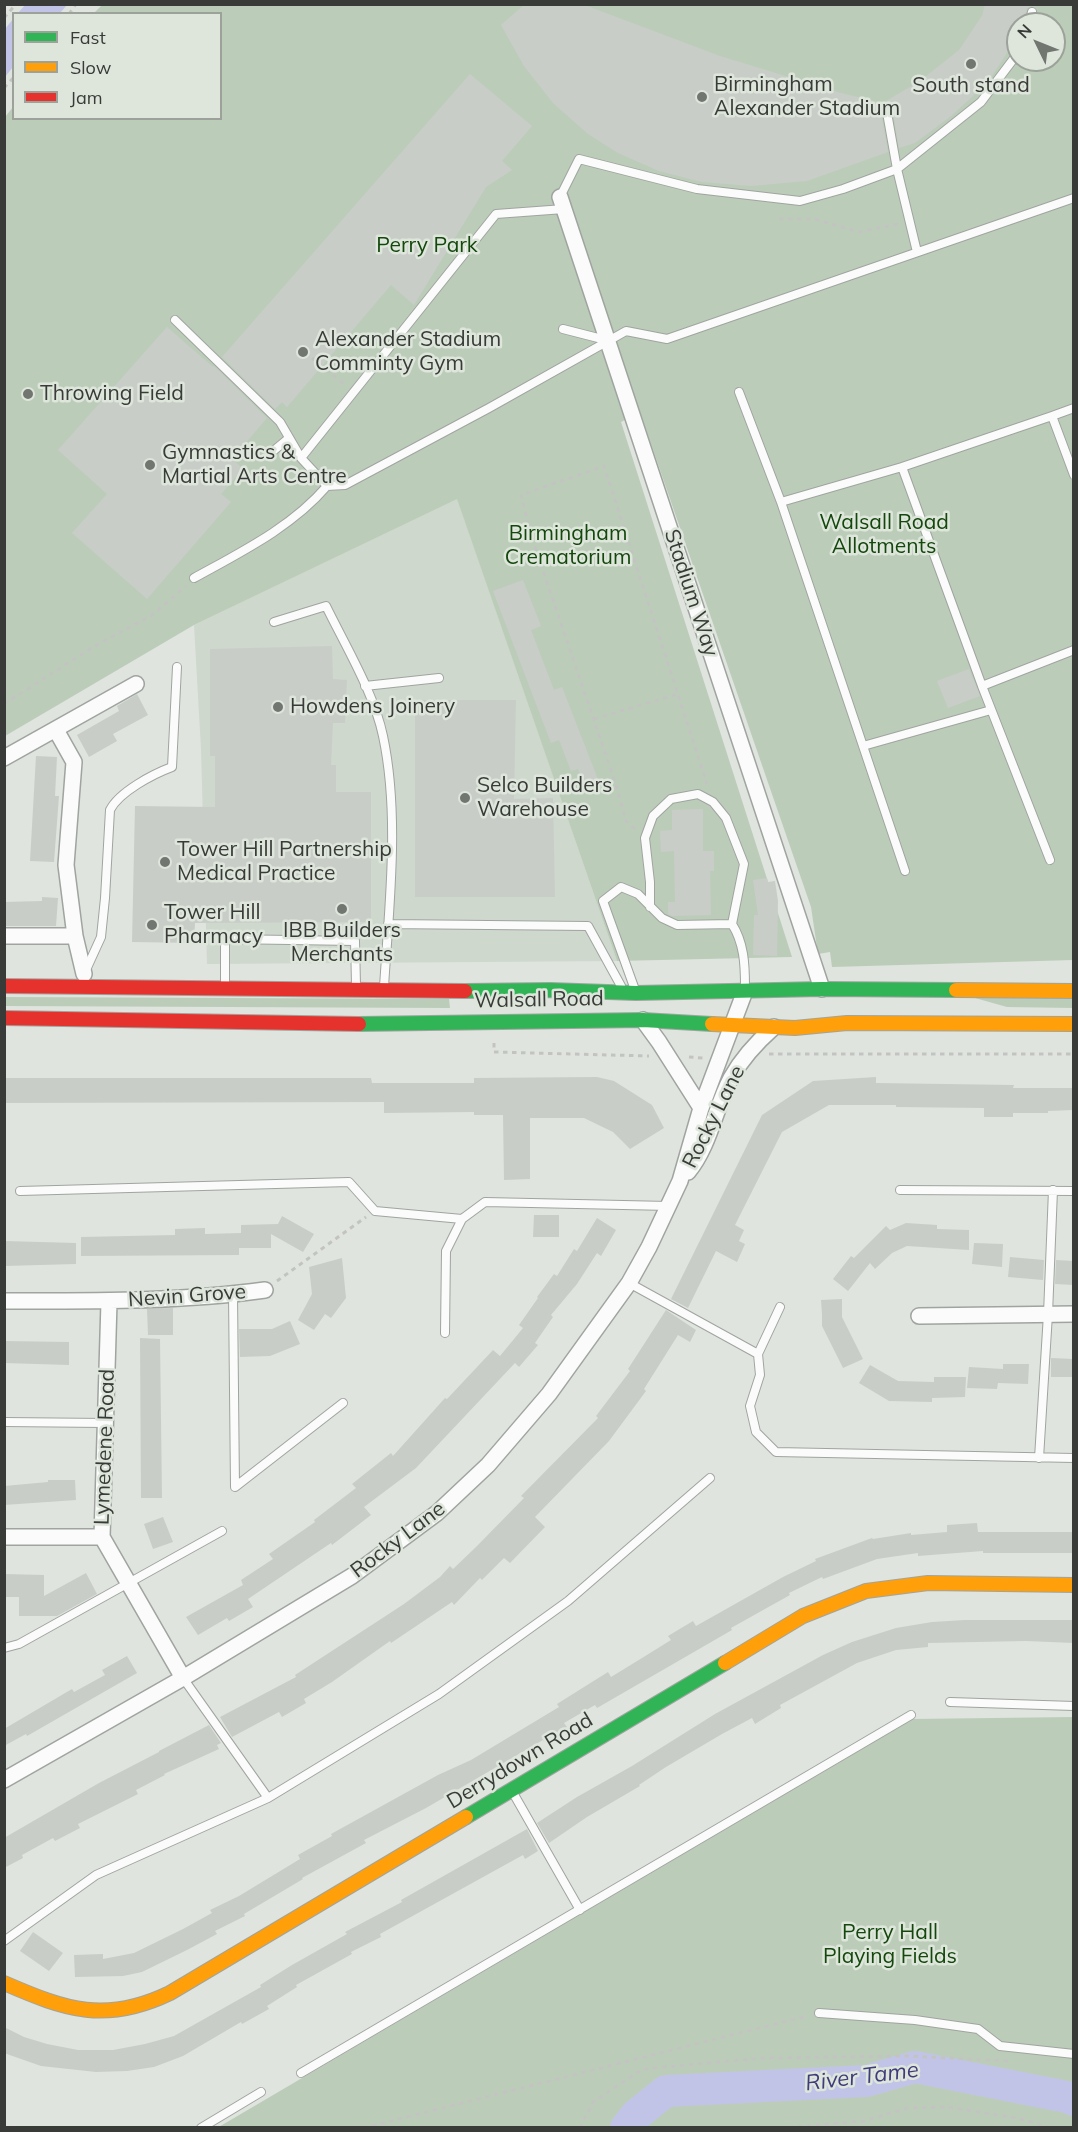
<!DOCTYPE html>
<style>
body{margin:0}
#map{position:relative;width:1078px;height:2132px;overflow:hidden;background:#dfe4de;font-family:Mulish,sans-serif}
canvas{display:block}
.frame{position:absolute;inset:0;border:6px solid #383b37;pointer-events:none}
.legend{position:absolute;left:12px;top:12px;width:210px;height:108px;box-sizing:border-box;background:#dee6dc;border:2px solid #9ca29a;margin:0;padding:8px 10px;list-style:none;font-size:18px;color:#383b37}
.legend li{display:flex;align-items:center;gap:12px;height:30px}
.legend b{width:30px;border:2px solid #9ca29a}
.north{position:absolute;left:1006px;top:12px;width:60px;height:60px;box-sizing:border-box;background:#dee6dc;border:2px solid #9ca29a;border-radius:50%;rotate:313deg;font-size:16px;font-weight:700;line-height:24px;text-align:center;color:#383b37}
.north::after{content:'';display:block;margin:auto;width:21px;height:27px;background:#727671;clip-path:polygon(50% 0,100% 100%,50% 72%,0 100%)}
</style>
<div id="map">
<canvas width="1078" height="2132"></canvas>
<div class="frame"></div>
<ul class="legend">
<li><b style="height:8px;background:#30b455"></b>Fast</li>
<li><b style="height:8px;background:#ff9f0a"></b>Slow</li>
<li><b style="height:8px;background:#e5322d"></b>Jam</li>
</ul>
<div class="north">N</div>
</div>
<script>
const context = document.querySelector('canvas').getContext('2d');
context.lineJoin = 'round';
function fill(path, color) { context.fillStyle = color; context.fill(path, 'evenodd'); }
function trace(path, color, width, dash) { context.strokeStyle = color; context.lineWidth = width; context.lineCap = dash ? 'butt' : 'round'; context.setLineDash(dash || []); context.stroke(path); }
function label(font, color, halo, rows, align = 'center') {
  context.font = font + ' Mulish,sans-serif'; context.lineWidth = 5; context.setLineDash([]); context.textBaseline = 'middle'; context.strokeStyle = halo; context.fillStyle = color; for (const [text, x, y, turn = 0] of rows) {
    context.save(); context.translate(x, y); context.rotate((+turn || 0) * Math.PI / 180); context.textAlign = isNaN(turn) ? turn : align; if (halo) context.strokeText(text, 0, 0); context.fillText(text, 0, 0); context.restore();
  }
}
const built = new Path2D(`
 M 457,498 L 617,961 L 207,964 L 201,749 L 194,625 Z`);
const green = new Path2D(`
 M 102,5 L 1073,5 L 1073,960 L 832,967 L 830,952 L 818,954 L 811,907 L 640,412 L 621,422 L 792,957 L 617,961 L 457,499 L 194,625 L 5,736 L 5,117 L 13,107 L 14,118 L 220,118 L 220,14 L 94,13 ZM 1018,24 L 1054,24 L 1054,60 L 1018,60 Z
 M 4,997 L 449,999 L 450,1008 L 5,1006 Z
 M 975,998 L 1073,998 L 1073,1008 L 1007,1007 Z
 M 1073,1717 L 1073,2127 L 217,2128 L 913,1719 Z`);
const water = new Path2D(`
 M 26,4 L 67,4 L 67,5 L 60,13 L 18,13 Z
 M 13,19 L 13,67 L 5,77 L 5,29 Z`);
const river = new Path2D(`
 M 626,2128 L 636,2115 L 666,2091 L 866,2081 L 915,2067 L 1067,2097 L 1074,2100`);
const building = new Path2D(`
 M 525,4 L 582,4 L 720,56 L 841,93 L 882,103 L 880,108 L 888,152 L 807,181 L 751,186 L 702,182 L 659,171 L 618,153 L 588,134 L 553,103 L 524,66 L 501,25 Z
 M 985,4 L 1037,4 L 1035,7 L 1031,6 L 1027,8 L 1023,24 L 1018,24 L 1018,36 L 988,82 L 951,116 L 915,143 L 899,148 L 892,106 L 886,101 L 920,81 L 959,50 L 982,16 Z
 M 470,74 L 532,126 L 502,161 L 512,170 L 486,187 L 414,305 L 391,285 L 287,407 L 282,402 L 275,409 L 222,357 Z
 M 167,327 L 213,367 L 214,366 L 267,418 L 232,459 L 243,469 L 221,494 L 231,502 L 147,599 L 72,533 L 107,494 L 58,450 Z
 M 523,580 L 541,626 L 531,630 L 554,690 L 562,687 L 601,787 L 587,793 L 578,769 L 571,771 L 559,740 L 551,743 L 493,591 Z
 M 332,646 L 333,679 L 347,680 L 345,723 L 333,723 L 331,765 L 336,765 L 336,792 L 371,792 L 371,922 L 195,923 L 194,943 L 132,942 L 135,806 L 215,807 L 215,756 L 210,756 L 210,649 Z
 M 969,669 L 980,696 L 948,708 L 937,681 Z
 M 137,694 L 148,715 L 113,734 L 117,741 L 89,757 L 77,735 L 119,711 L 117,706 Z
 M 415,700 L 516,700 L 514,799 L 553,798 L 555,897 L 415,897 Z
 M 36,756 L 57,757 L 55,796 L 59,796 L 54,862 L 30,861 Z
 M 703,809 L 703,851 L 714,851 L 714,871 L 710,871 L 711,915 L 672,916 L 668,914 L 668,902 L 675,902 L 674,851 L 661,852 L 660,831 L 672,830 L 672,810 Z
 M 767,878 L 768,882 L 775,881 L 778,901 L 777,956 L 753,955 L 754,915 L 758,915 L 753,880 Z
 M 42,897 L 58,898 L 56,926 L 4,926 L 4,902 L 42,901 Z
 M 597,1077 L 614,1081 L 652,1105 L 664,1128 L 630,1149 L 613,1132 L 584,1118 L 530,1118 L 530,1179 L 504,1180 L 503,1115 L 474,1115 L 474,1112 L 384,1113 L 384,1102 L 4,1103 L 4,1078 L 371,1078 L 372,1083 L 474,1083 L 474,1078 Z
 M 876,1077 L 876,1083 L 1014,1085 L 1013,1088 L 1074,1088 L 1074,1110 L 1048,1111 L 1048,1113 L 1013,1113 L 1013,1117 L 984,1117 L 984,1108 L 896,1107 L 896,1105 L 829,1105 L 782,1132 L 735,1225 L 744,1230 L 739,1241 L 745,1244 L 737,1262 L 716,1251 L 688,1308 L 671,1299 L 762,1115 L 813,1081 Z
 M 534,1215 L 559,1215 L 559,1237 L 533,1237 Z
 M 282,1216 L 314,1234 L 303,1252 L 271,1234 L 271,1248 L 239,1248 L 239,1255 L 81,1256 L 81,1237 L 175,1235 L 175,1229 L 205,1228 L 205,1234 L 241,1233 L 241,1225 L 278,1224 Z
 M 597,1218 L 616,1230 L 601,1256 L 597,1253 L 577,1284 L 551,1315 L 553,1317 L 535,1343 L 538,1345 L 519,1367 L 515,1363 L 416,1468 L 364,1507 L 371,1515 L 332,1545 L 331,1543 L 248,1599 L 253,1607 L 229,1621 L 227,1618 L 198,1635 L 186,1617 L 243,1585 L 241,1580 L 273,1559 L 269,1554 L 315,1522 L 314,1520 L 356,1488 L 352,1484 L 391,1453 L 393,1456 L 445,1398 L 447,1399 L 493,1350 L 500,1356 L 523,1328 L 519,1325 L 538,1298 L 537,1297 L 554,1274 L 557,1276 L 574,1249 L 577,1251 Z
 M 906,1223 L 937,1225 L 937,1229 L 969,1230 L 969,1250 L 907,1246 L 892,1253 L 875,1269 L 870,1263 L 848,1291 L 833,1279 L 851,1256 L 854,1258 L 886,1226 L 890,1230 Z
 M 4,1241 L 76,1243 L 76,1264 L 4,1266 Z
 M 974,1243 L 1003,1244 L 1002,1267 L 972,1264 Z
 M 1010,1257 L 1044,1260 L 1043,1280 L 1008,1277 Z
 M 342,1258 L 346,1298 L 331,1318 L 325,1314 L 314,1330 L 298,1320 L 312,1294 L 309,1267 Z
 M 1056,1260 L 1074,1261 L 1074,1285 L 1055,1284 Z
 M 842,1299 L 842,1317 L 863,1359 L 843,1368 L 822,1326 L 822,1314 L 821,1300 Z
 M 173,1308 L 173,1335 L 148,1335 L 147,1309 Z
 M 666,1310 L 696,1330 L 690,1342 L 678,1335 L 644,1389 L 646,1391 L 609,1441 L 535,1517 L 545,1527 L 510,1563 L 504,1558 L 482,1580 L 480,1578 L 454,1605 L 452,1602 L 391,1643 L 390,1641 L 332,1682 L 304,1699 L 306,1703 L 282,1717 L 279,1712 L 232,1737 L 220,1717 L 296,1677 L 295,1675 L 404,1604 L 440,1577 L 450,1566 L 453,1569 L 476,1547 L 524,1498 L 521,1496 L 598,1418 L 596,1416 L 630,1371 L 628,1369 Z
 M 290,1321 L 300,1344 L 270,1356 L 240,1357 L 239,1329 L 272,1329 Z
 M 140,1338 L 160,1339 L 162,1498 L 141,1498 Z
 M 4,1341 L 69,1342 L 69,1365 L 4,1363 Z
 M 1051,1358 L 1074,1359 L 1074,1377 L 1051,1377 Z
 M 1003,1364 L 1029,1364 L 1028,1384 L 998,1383 L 997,1389 L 967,1388 L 969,1367 L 1003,1369 Z
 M 870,1365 L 898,1381 L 934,1382 L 934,1377 L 966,1377 L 965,1397 L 932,1398 L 932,1402 L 889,1401 L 859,1383 Z
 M 48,1480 L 75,1480 L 76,1500 L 4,1505 L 4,1486 L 48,1482 Z
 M 163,1517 L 173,1542 L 153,1549 L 144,1524 Z
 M 977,1523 L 978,1532 L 1074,1532 L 1074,1553 L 983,1553 L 983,1551 L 918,1556 L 918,1553 L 877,1559 L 823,1579 L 822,1577 L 789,1593 L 790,1595 L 731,1628 L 732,1630 L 597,1708 L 595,1705 L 564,1723 L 567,1727 L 544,1742 L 543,1740 L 426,1808 L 364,1840 L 366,1843 L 302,1878 L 303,1879 L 244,1914 L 245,1916 L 215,1931 L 217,1934 L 187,1950 L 142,1972 L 123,1976 L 75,1977 L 74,1955 L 103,1954 L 103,1959 L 134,1953 L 183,1929 L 212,1913 L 210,1910 L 239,1896 L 300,1859 L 298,1855 L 332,1836 L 331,1834 L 438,1775 L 471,1760 L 559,1707 L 557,1704 L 584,1687 L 608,1672 L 611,1677 L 642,1658 L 671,1640 L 668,1636 L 693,1621 L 696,1626 L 783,1577 L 816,1561 L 815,1559 L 872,1538 L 873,1539 L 911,1533 L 911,1535 L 947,1532 L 947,1525 Z
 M 86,1573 L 97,1594 L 57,1616 L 19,1616 L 19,1597 L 4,1597 L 4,1574 L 44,1575 L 44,1596 Z
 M 965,1620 L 1074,1620 L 1074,1643 L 1026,1641 L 928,1643 L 928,1647 L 896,1650 L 857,1663 L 780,1705 L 781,1708 L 755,1724 L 752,1718 L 722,1734 L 666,1767 L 639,1785 L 640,1786 L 587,1817 L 549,1843 L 537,1823 L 577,1797 L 632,1766 L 715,1714 L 823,1655 L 852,1642 L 896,1628 L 932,1622 Z
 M 127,1656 L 137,1673 L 27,1736 L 26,1734 L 4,1746 L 4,1729 L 72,1689 L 74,1692 L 105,1675 L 102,1670 Z
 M 209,1725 L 221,1743 L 217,1745 L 219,1749 L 164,1774 L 165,1775 L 136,1790 L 138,1794 L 78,1824 L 80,1828 L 55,1841 L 53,1838 L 22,1855 L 23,1858 L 4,1868 L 4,1838 L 99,1783 L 159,1752 L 159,1751 Z
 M 527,1829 L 538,1851 L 525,1859 L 523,1855 L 380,1934 L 381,1937 L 351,1952 L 352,1954 L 296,1985 L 297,1987 L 267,2006 L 269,2009 L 242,2024 L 241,2022 L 183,2056 L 154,2067 L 127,2071 L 96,2072 L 41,2066 L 4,2053 L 4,2027 L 24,2037 L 47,2044 L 78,2050 L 113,2050 L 145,2044 L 174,2036 L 261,1987 L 260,1985 L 292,1965 L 347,1934 L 345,1932 L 402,1902 L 401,1900 Z
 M 33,1932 L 63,1953 L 49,1971 L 20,1951 Z`);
const path = new Path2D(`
 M 69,14 L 76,4
 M 4,18 L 16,4
 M 4,88 L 14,77
 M 779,219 L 814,219 L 859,232 L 898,224
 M 312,358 L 345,385
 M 4,704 L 98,644 L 151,616 L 186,586
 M 594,719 L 678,694
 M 635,829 L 626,821 L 616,785 L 531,535 L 521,495 L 604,466 L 707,784
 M 494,1043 L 494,1052 L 649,1056
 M 769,1054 L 1074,1054
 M 689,1057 L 703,1058
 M 277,1281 L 366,1217
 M 363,2128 L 807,2016
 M 580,2128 L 593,2102 L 643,2069 L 763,2058 L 907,2056 L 1008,2061
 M 780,2128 L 864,2121 L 908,2108 L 947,2107 L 1017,2118 L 1052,2128`);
const lane = new Path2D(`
 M 1029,24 L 1032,12
 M 886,107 L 897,169 L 917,252
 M 560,197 L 579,159 L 697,189 L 800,201 L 843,189 L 897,169 L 981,102 L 1018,53
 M 564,209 L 496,214 L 301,458 L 327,486 L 345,485 L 489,408 L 626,331 L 667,339 L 1074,198
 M 175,320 L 280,422 L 301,458
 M 563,329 L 606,340
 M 739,392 L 781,502
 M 1052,416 L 1074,408
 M 272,452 L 289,438
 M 902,467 L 982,686
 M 194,578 C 241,552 292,527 327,486
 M 274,622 L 326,606 C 345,645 374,693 383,736 C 400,816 389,906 384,987
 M 365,686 L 439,678
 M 863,746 L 991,710
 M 1050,860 L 982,686 L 1074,650
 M 905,871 L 781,502 L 902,467 L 1052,416 L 1074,475
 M 650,907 L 650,882 L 645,838 L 653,816 L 671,799 L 698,794 L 713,802 L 726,818 L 744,864 L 732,924
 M 388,924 L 588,926 L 621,986
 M 85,972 L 101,937 L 105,898 L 110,810 C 119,792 153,774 172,767 L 177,667
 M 225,984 L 225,939 L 355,941 L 356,985
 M 634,987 L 603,901 L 621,887 L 638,894 L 662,918 L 677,925 L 732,924 C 744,943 745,964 745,986
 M 900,1190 L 1074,1191
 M 20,1191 L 349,1182 L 375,1211 L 462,1219
 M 629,1283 L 758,1354 L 780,1307
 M 233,1294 L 235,1487 L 343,1403
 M 445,1333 L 446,1251 L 462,1219 L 485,1202 L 669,1206
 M 758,1354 L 760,1375 L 750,1406 L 756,1432 L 776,1452 L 1074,1458
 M 4,1422 L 105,1423
 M 1039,1458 L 1048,1314 L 1053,1190
 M 4,1648 L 19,1644 L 222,1531
 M 183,1678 L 268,1798 L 439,1694 L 568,1601 L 710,1478
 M 950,1702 L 1074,1706
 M 512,1791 L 580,1910
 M 4,1941 L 96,1875 L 268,1798
 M 819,2013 L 915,2020 L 978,2029 L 1000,2046 L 1074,2054
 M 301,2073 L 911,1715
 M 201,2128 L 261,2092`);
const street = new Path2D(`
 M 560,197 L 822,989
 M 56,730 L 74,762 L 66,865 L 75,936 L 84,974
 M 4,758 L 136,684
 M 4,936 L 75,936
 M 643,1020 L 659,1042 L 701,1108
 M 688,1172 C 710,1145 715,1108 731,1078 C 742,1058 757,1042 774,1027
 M 4,1301 C 91,1301 179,1302 265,1290
 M 109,1302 L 102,1537 L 183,1678
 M 919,1316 L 1074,1314
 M 4,1537 L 102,1537
 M 4,1780 L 183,1678 L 352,1576 L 437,1513 L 488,1465 L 549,1394 L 629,1283 L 649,1247 L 680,1181 L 701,1108 L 745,991`);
const fast = new Path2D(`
 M 465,991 L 550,990 L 636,993 L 822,989 L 956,990
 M 359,1024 L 643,1020 L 712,1024
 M 466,1817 L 725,1663`);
const slow = new Path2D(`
 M 956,990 L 1074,991
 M 712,1024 L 795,1028 L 847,1023 L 1074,1024
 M 725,1663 L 803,1616 L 866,1591 L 928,1583 L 1074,1585
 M 4,1983 C 66,2010 106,2024 170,1993 L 466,1817`);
const jam = new Path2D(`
 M 4,986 L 465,991
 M 4,1018 L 359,1024`);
const markers = [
 [971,64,6,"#727671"],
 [702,97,6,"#727671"],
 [303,352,6,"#727671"],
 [28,394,6,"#727671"],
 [150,465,6,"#727671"],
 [278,707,6,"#727671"],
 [465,798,6,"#727671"],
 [165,862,6,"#727671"],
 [342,909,6,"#727671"],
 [152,925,6,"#727671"]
];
const poiNames = [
 ["Birmingham",714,85],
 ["Alexander Stadium",714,109],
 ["South stand",971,86,"center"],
 ["Alexander Stadium",315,340],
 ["Comminty Gym",315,364],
 ["Throwing Field",40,394],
 ["Gymnastics &",162,453],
 ["Martial Arts Centre",162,477],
 ["Howdens Joinery",290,707],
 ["Selco Builders",477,786],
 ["Warehouse",477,810],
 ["Tower Hill Partnership",177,850],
 ["Medical Practice",177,874],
 ["Tower Hill",164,913],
 ["Pharmacy",164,937],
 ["IBB Builders",342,931,"center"],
 ["Merchants",342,955,"center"]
];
const parkNames = [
 ["Perry Park",427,246],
 ["Walsall Road",884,523],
 ["Allotments",884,547],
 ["Birmingham",568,534],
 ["Crematorium",568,558],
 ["Perry Hall",890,1933],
 ["Playing Fields",890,1957]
];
const streetNames = [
 ["Stadium Way",691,593,72],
 ["Walsall Road",539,1000,-1],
 ["Rocky Lane",714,1117,-63],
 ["Nevin Grove",187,1296,-4],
 ["Lymedene Road",105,1447,-88],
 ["Rocky Lane",398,1540,-37],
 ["Derrydown Road",520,1761,-31]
];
const waterNames = [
 ["River Tame",862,2077,-7]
];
fill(built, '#ced8cd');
fill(green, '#bbcdb9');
fill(water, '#c1c4e6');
trace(river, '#c1c4e6', 32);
fill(building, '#c9cdc8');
trace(lane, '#a0a4a0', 10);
trace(street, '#a0a4a0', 18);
trace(fast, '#a0a4a0', 16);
trace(slow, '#a0a4a0', 16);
trace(jam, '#a0a4a0', 16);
trace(path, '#c3c4c2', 3, [4.5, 4.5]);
trace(lane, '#fafbfa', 8);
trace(street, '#fafbfa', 15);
trace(fast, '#30b455', 14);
trace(slow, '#ff9f0a', 14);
trace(jam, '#e5322d', 14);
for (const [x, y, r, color] of markers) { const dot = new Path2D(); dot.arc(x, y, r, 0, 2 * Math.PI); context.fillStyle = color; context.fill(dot); trace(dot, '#dee6dc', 2); }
label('21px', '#383b37', '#dee6dc', poiNames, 'left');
label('21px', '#13470c', '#dee6dc', parkNames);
label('21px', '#383b37', '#dee6dc', streetNames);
label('italic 22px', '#3f3c7b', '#dee6dc', waterNames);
</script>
